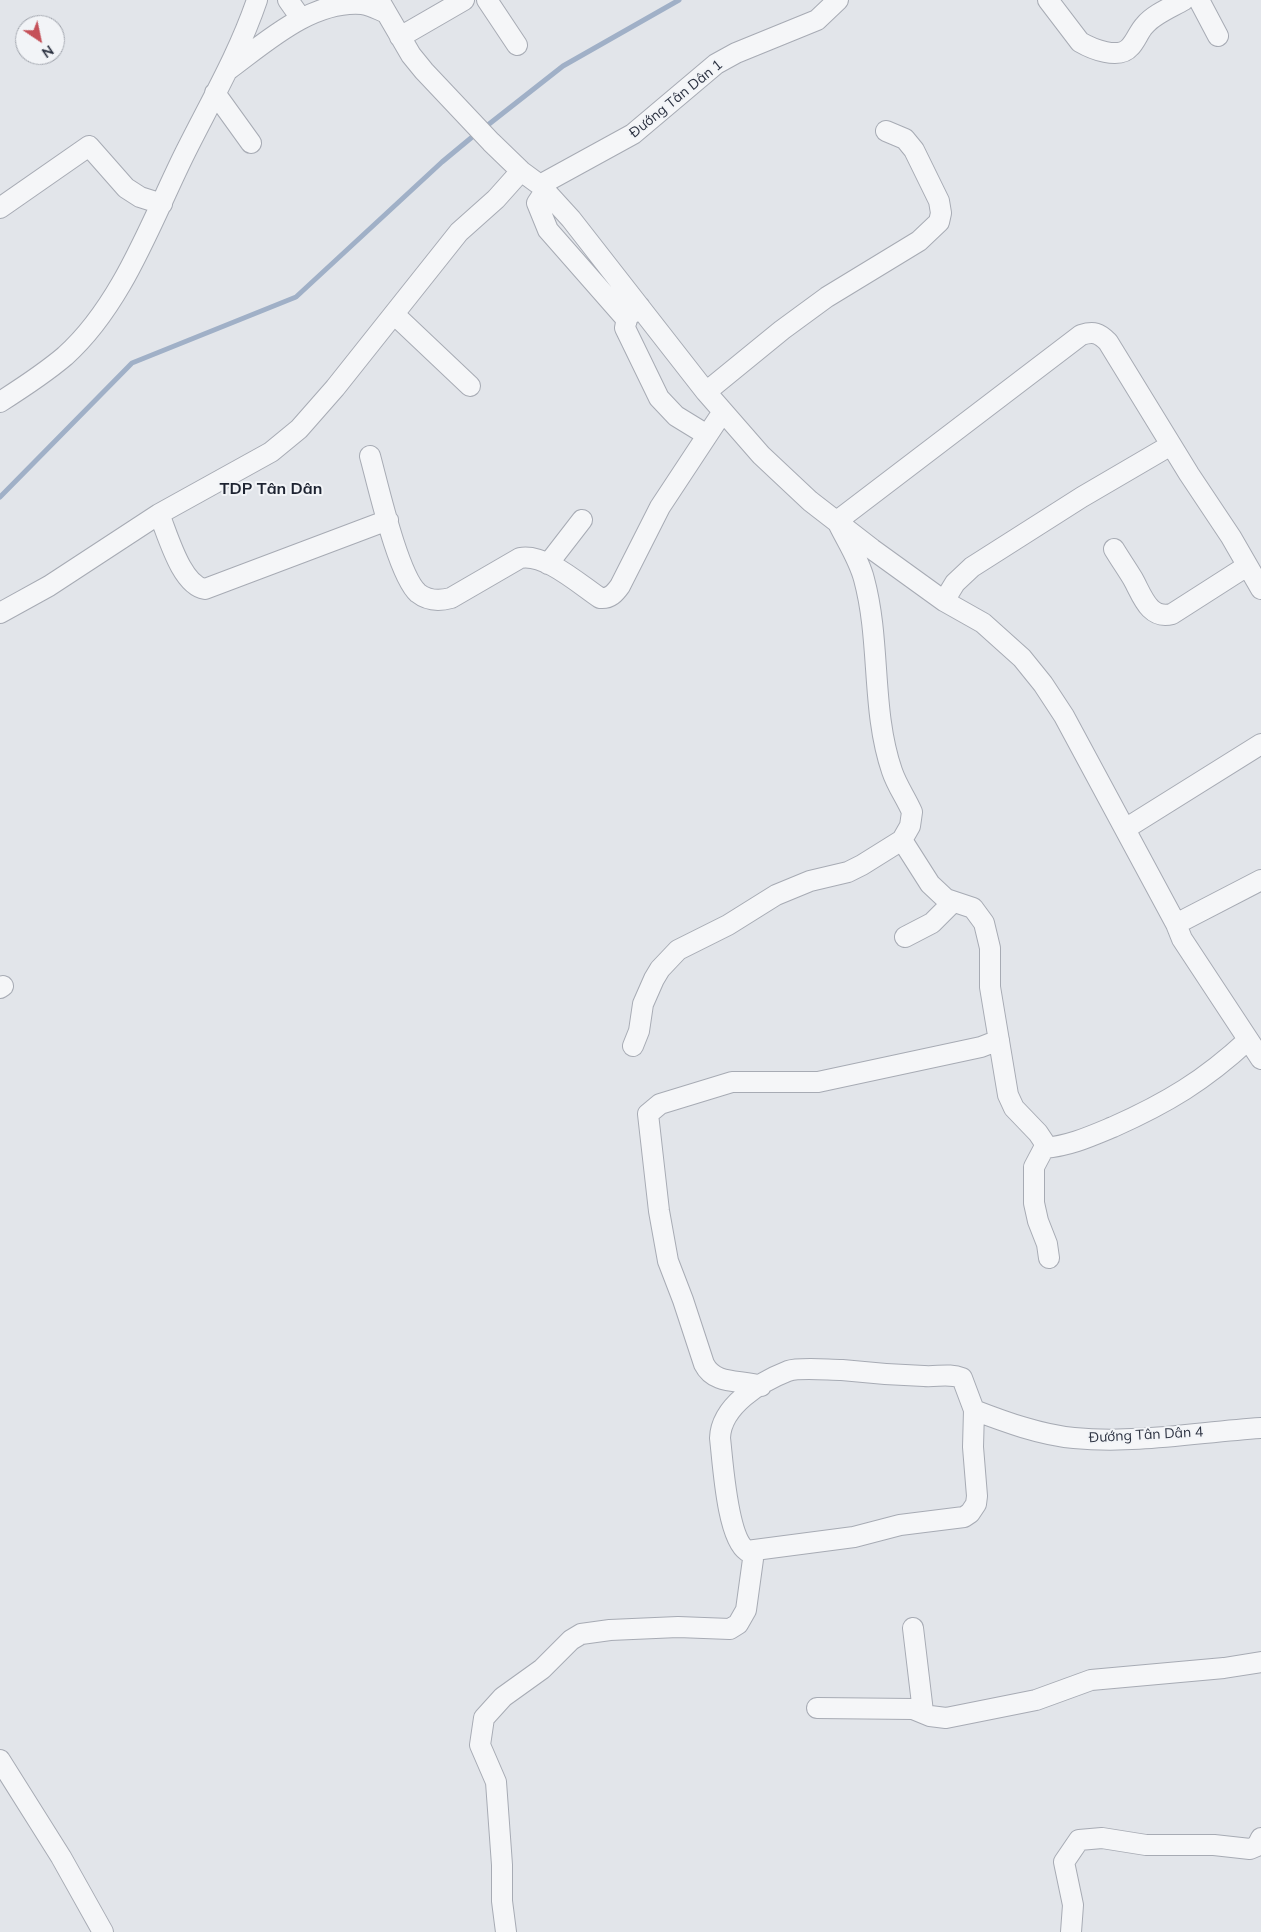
<!DOCTYPE html>
<meta charset="utf-8">
<style>
body{margin:0}
#map{position:relative;width:1261px;height:1932px;overflow:hidden;background:#e2e5ea;font-family:Mulish,sans-serif}
canvas{display:block}
.north{position:absolute;left:15px;top:15px;width:50px;height:50px;box-sizing:border-box;background:#f2f4f7;border:1px solid #a2a6ae;border-radius:50%;rotate:146deg;font-size:14px;font-weight:700;line-height:20px;text-align:center;color:#2b3140}
.north::after{content:'';display:block;margin:auto;width:18px;height:22px;background:#c55159;clip-path:polygon(50% 0,100% 100%,50% 72%,0 100%)}
</style>
<div id="map">
<canvas width="1261" height="1932"></canvas>
<div class="north">N</div>
</div>
<script>
const context = document.querySelector('canvas').getContext('2d');
context.lineJoin = 'round';
function trace(path, color, width, dash) { context.strokeStyle = color; context.lineWidth = width; context.lineCap = dash ? 'butt' : 'round'; context.setLineDash(dash || []); context.stroke(path); }
function label(font, color, halo, rows, align = 'center') {
  context.font = font + ' Mulish,sans-serif'; context.lineWidth = 4; context.setLineDash([]); context.textBaseline = 'middle'; context.strokeStyle = halo; context.fillStyle = color; for (const [text, x, y, turn = 0] of rows) {
    context.save(); context.translate(x, y); context.rotate((+turn || 0) * Math.PI / 180); context.textAlign = isNaN(turn) ? turn : align; if (halo) context.strokeText(text, 0, 0); context.fillText(text, 0, 0); context.restore();
  }
}
const stream = new Path2D(`
 M 484,128 L 563,66 L 679,0
 M 0,497 L 132,363 L 296,297 L 442,162 L 477,133`);
const minor = new Path2D(`
 M 288,0 L 300,17
 M 379,0 L 411,55 L 424,71 L 491,142 L 521,171 L 540,185 L 571,219 L 706,392 L 761,455 L 810,501 L 872,549 L 944,601 L 983,623 L 1022,658 L 1043,684 L 1064,716 L 1176,924 L 1182,939 L 1261,1059
 M 487,0 L 517,45
 M 1048,0 L 1080,42 C 1092,49 1119,60 1130,47 C 1136,41 1139,31 1145,25 C 1154,14 1172,7 1184,0
 M 1199,0 L 1218,36
 M 400,37 L 464,0
 M 228,70 C 265,43 311,0 362,4 C 370,5 377,9 384,12
 M 215,93 L 251,143
 M 540,185 L 633,134 L 716,64 L 736,53 L 817,20 L 838,0
 M 545,191 L 537,203 L 548,230 L 627,320
 M 0,208 L 89,146 L 126,188 L 140,197 L 162,204
 M 640,307 L 627,317 L 625,328 L 659,398 L 676,416 L 707,435
 M 395,315 L 470,386
 M 706,392 L 782,330 L 827,297 L 919,241 L 939,222 L 941,213 L 939,201 L 914,150 L 905,139 L 886,131
 M 0,402 C 22,388 45,373 65,356 C 123,304 152,219 186,151 C 211,101 239,53 257,0
 M 370,456 C 378,485 398,575 418,593 C 428,601 440,601 451,598 L 520,558 C 545,553 579,584 600,598 C 610,599 615,593 620,586 L 660,507 L 722,413
 M 159,514 C 168,535 181,585 205,589 L 388,520
 M 1114,549 C 1120,559 1127,569 1133,579 C 1142,595 1149,620 1172,614 L 1247,566
 M 548,564 L 582,520
 M 944,601 L 955,583 L 972,567 L 1082,497 L 1171,445
 M 0,613 L 49,586 L 159,514 L 271,452 L 299,429 L 335,388 L 459,232 L 496,199 L 521,171
 M 1125,829 L 1261,744
 M 902,840 L 930,884 L 946,899 L 973,908 L 984,923 L 990,948 L 990,987 L 1008,1095 L 1014,1108 L 1038,1133 L 1044,1142 L 1044,1148 L 1034,1167 L 1034,1203 L 1038,1221 L 1047,1244 L 1049,1258
 M 1176,924 L 1261,880
 M 905,937 L 932,923 L 953,902
 M 0,988 L 3,986
 M 633,1046 L 639,1031 L 643,1004 L 654,979 L 660,969 L 678,950 L 728,925 L 776,895 L 810,881 L 848,872 L 862,865 L 902,840 L 910,826 L 912,812 C 906,798 897,786 892,771 C 871,710 881,642 864,579 C 859,559 846,540 837,521 L 1081,335 C 1094,331 1099,333 1108,342 L 1189,474 L 1231,537 L 1261,589
 M 1044,1148 C 1069,1146 1089,1137 1113,1127 C 1167,1103 1205,1080 1248,1040
 M 842,1370 C 869,1373 896,1375 924,1376 C 938,1377 949,1373 962,1378 L 974,1410 L 973,1447 L 977,1496 L 976,1504 L 970,1513 L 964,1517 L 900,1525 L 854,1537 L 747,1551 C 727,1538 723,1463 720,1438 C 721,1406 760,1382 788,1371 C 800,1367 828,1370 842,1370 Z
 M 761,1386 C 741,1379 715,1386 704,1364 L 683,1300 L 668,1261 L 659,1211 L 648,1114 L 660,1104 L 732,1082 L 818,1082 L 981,1047 L 999,1040
 M 974,1410 C 1005,1422 1041,1435 1074,1438 C 1136,1444 1199,1432 1261,1428
 M 913,1628 L 923,1712
 M 817,1708 L 913,1709 L 930,1716 L 946,1718 L 1036,1700 L 1091,1680 L 1224,1668 L 1261,1662
 M 0,1760 L 61,1857 L 103,1932
 M 506,1932 L 502,1901 L 502,1865 L 496,1782 L 480,1745 L 484,1718 L 503,1697 L 542,1669 L 571,1640 L 581,1634 L 610,1630 L 678,1627 L 730,1629 L 738,1624 L 746,1610 L 754,1552
 M 1071,1932 L 1073,1905 L 1064,1862 L 1079,1840 L 1102,1838 L 1146,1845 L 1214,1845 L 1250,1849 L 1257,1846 L 1261,1838`);
const streetNames = [
 ["Đướng Tân Dân 1",676,99,-39],
 ["Đướng Tân Dân 4",1146,1435,-3]
];
const quarterNames = [
 ["TDP Tân Dân",271,489]
];
trace(stream, '#a0b0c7', 5);
trace(minor, '#a7abb4', 22);
trace(minor, '#f5f6f8', 20);
label('14px', '#2b3140', '#f2f4f7', streetNames);
label('bold 16px', '#1d2331', '#f2f4f7', quarterNames);
</script>
